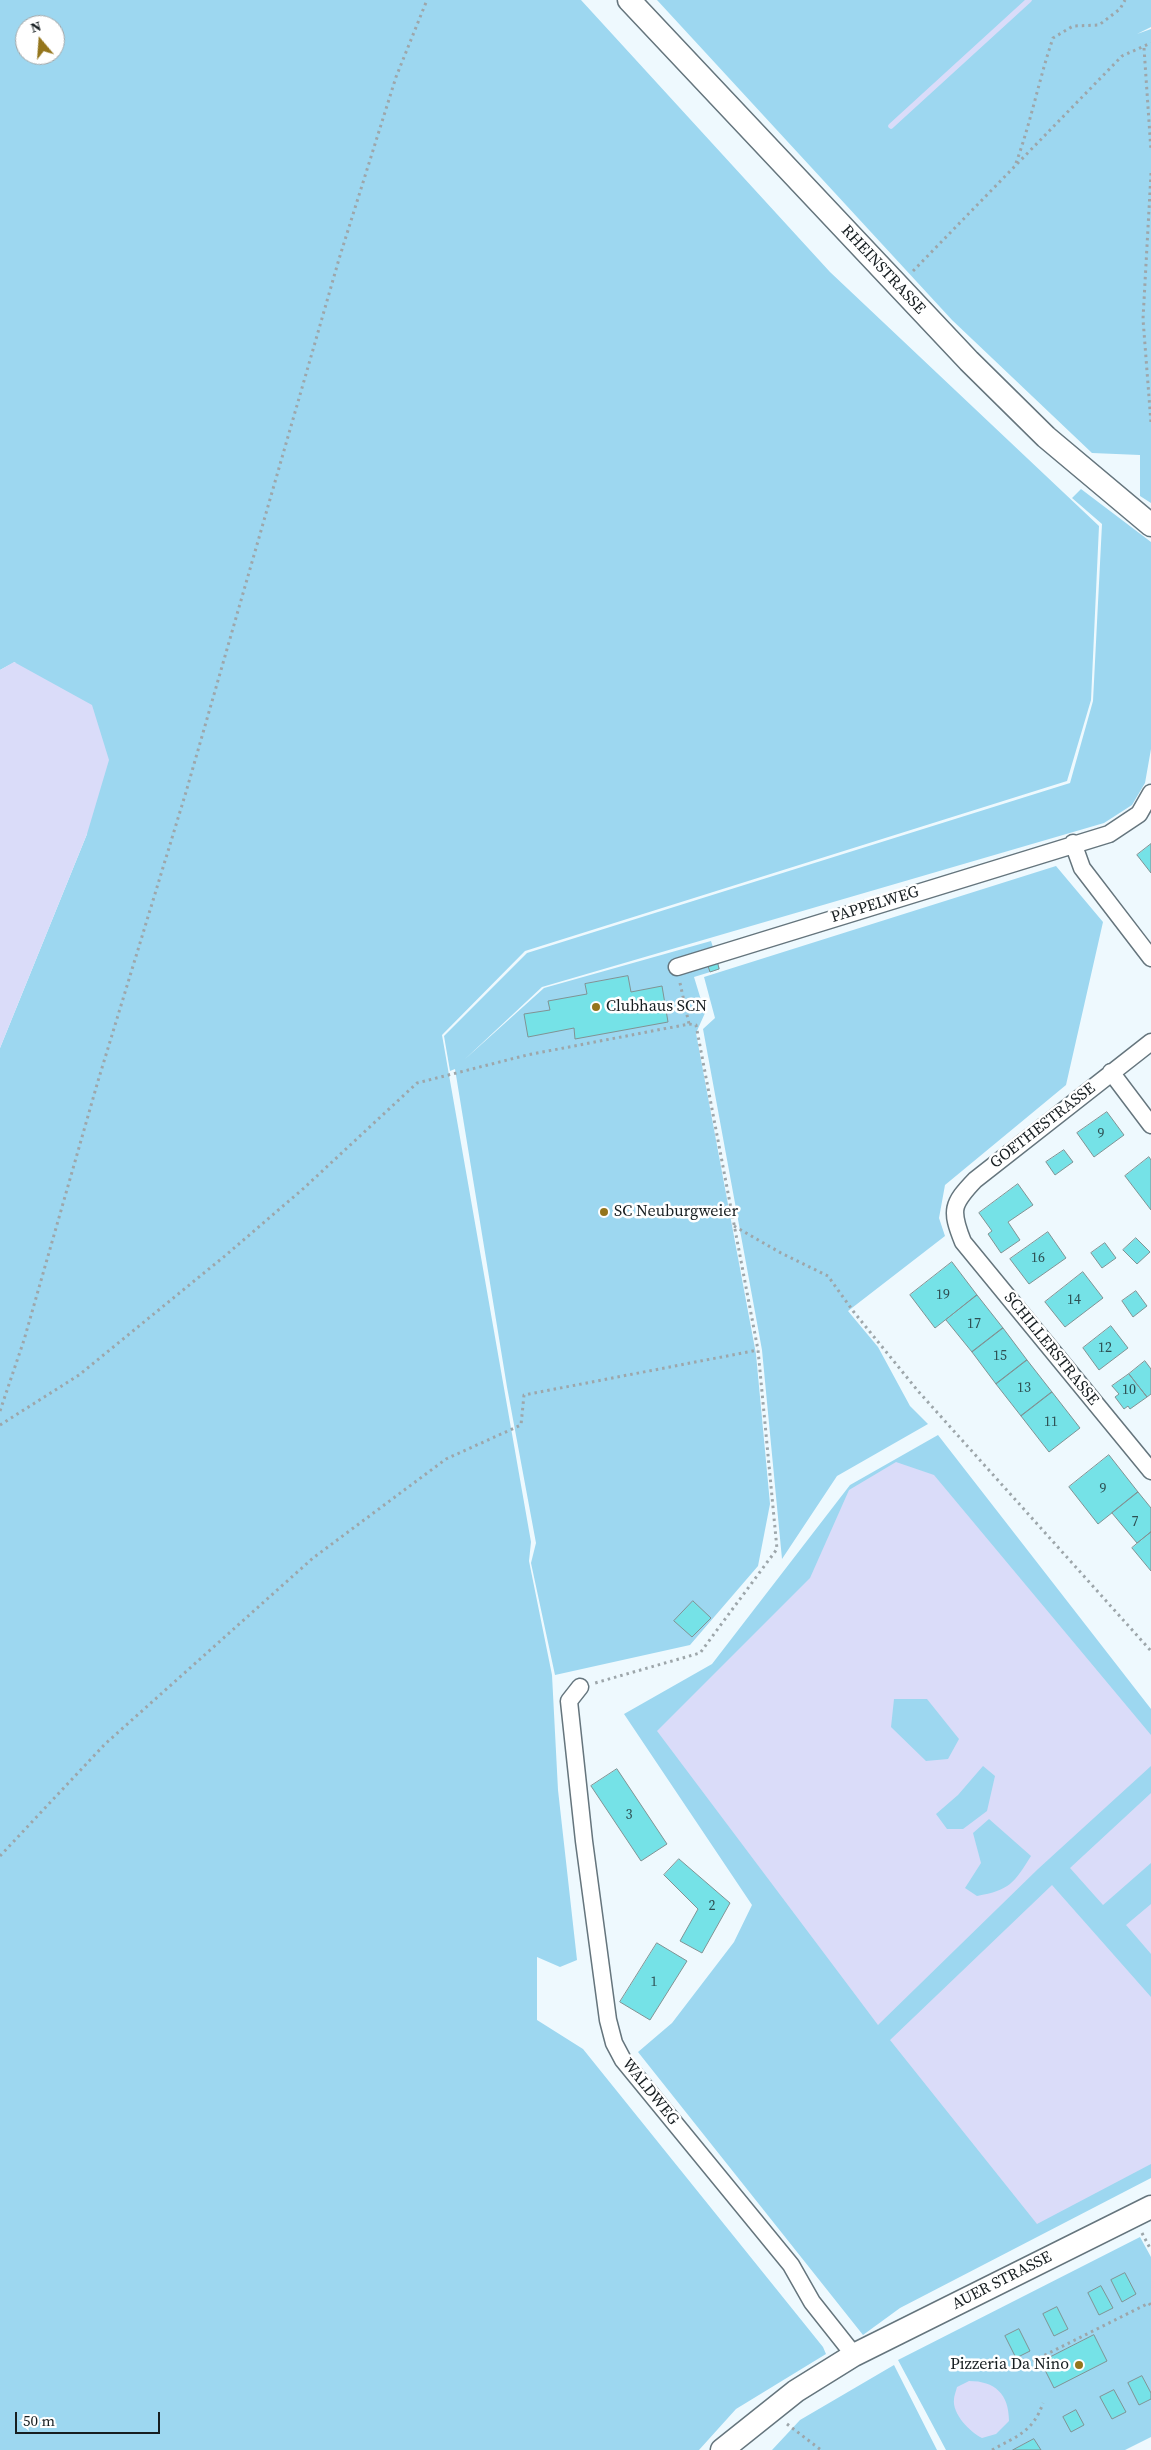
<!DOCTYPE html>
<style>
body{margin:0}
#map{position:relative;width:1151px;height:2450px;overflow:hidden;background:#eef9fe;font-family:"Source Serif 4",serif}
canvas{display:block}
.north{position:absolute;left:15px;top:15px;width:50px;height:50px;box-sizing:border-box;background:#fff;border:1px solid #a2a5a6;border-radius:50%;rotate:342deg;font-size:14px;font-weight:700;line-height:20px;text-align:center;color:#171e21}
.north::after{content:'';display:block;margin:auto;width:18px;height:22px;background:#94751c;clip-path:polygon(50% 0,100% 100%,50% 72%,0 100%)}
.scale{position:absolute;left:15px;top:2412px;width:145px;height:22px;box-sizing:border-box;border:2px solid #171e21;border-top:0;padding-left:6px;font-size:15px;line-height:18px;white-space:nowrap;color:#171e21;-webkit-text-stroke:4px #fff;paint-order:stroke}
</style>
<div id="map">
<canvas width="1151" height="2450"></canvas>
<div class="north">N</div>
<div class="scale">50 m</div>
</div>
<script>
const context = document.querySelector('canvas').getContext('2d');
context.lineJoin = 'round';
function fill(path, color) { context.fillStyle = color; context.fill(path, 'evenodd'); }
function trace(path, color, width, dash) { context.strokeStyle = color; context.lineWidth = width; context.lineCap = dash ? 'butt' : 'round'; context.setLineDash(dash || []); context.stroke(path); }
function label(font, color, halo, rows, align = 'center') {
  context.font = font + ' "Source Serif 4",serif'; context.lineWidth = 5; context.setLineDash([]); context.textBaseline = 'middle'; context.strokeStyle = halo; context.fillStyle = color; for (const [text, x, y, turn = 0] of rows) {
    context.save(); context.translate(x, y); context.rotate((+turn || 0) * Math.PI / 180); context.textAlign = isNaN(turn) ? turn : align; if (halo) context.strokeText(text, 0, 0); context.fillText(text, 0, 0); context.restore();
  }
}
const green = new Path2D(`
 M 0,0 L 581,0 L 830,272 L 1099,526 L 1091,700 L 1067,781 L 525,951 L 442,1035 L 531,1542 L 529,1561 L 552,1675 L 558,1790 L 577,1960 L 560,1967 L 537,1957 L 537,2020 L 583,2049 L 823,2347 L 826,2354 L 736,2409 L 699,2450 L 0,2450 L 0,1048 L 87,834 L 15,662 L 0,670 ZM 25,25 L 55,25 L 55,55 L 25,55 Z
 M 657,0 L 1151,0 L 1151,27 L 1137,34 L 1151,29 L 1151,503 L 1140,496 L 1140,455 L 1092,453 L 952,320 Z
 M 1081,489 L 1151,542 L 1151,749 L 1145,783 L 1132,805 L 1104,823 L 542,987 L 464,1060 L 544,988 L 711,941 L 720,969 L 694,977 L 705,1013 L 696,1033 L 756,1354 L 770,1504 L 758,1566 L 690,1645 L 555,1675 L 531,1563 L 536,1543 L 507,1387 L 455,1069 L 450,1071 L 444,1036 L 527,953 L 1070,783 L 1093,701 L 1102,524 L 1072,498 Z
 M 1056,866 L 1103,922 L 1066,1085 L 945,1185 L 939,1218 L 945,1236 L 848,1311 L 878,1347 L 910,1406 L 928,1424 L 837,1476 L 782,1559 L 762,1350 L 703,1029 L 715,1018 L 704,977 Z
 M 938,1435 L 1151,1709 L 1151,2178 L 900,2308 L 863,2335 L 638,2052 L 672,2023 L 734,1942 L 752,1905 L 624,1714 L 712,1664 L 850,1485 Z
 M 1140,2237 L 1151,2257 L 1151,2437 L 1125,2450 L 946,2450 L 898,2360 Z
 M 894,2365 L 937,2450 L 772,2450 L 800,2420 Z`);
const water = new Path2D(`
 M 14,662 L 92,705 L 109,760 L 87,834 L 0,1048 L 0,670 Z
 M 896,1462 L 934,1475 L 1151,1735 L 1151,1766 L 1038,1869 L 878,2025 L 657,1731 L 810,1578 L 849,1490 ZM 894,1699 L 927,1699 L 959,1739 L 948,1759 L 926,1761 L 891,1727 ZM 983,1766 L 995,1776 L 987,1811 L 963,1829 L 947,1829 L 936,1814 L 958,1795 ZM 989,1819 L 1031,1856 C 1014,1883 1010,1890 977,1896 L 965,1888 L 981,1863 L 973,1833 Z
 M 1151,1793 L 1151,1863 L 1103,1905 L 1070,1868 Z
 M 1052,1885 L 1151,1997 L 1151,2164 L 1037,2224 L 890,2040 Z
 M 1151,1904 L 1151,1954 L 1126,1925 Z
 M 969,2381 C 995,2381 1009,2394 1009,2421 L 996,2434 L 982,2438 C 970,2432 952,2414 954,2399 C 954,2396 956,2391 957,2387 Z`);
const stream = new Path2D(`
 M 891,126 L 1029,0`);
const building = new Path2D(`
 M 1151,844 L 1151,873 L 1137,855 Z
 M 717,960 L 719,969 L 710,972 L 707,963 Z
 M 628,976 L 631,992 L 662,986 L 668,1022 L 575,1039 L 574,1028 L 528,1037 L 524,1014 L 550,1010 L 548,1001 L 587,994 L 585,984 Z
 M 1107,1112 L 1124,1135 L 1094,1157 L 1077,1133 Z
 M 1064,1150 L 1073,1162 L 1055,1175 L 1046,1162 Z
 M 1149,1157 L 1151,1160 L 1151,1210 L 1125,1176 Z
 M 1018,1184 L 1033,1205 L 1008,1222 L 1020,1240 L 1001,1253 L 988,1234 L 992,1231 L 979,1213 Z
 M 1048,1232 L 1066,1258 L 1029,1284 L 1010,1259 Z
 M 1136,1238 L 1150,1252 L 1137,1264 L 1123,1250 Z
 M 1105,1243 L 1116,1258 L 1102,1268 L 1091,1253 Z
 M 952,1262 L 977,1295 L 935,1328 L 910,1295 Z
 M 1083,1272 L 1103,1298 L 1065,1327 L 1045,1302 Z
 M 1136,1291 L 1147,1306 L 1133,1317 L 1122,1301 Z
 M 977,1295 L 1003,1328 L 972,1352 L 946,1320 Z
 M 1111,1326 L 1128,1348 L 1099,1370 L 1083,1348 Z
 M 1003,1328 L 1027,1360 L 996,1384 L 972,1352 Z
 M 1027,1360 L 1052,1392 L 1021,1416 L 996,1384 Z
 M 1145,1361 L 1151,1369 L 1151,1394 L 1147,1397 L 1129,1374 Z
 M 1129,1374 L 1147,1397 L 1130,1409 L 1128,1406 L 1124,1409 L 1115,1397 L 1119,1394 L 1112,1386 Z
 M 1052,1392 L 1080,1428 L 1049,1452 L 1021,1416 Z
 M 1109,1455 L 1138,1492 L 1098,1524 L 1069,1487 Z
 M 1138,1492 L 1151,1508 L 1151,1532 L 1137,1543 L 1112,1513 Z
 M 1151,1532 L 1151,1571 L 1132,1548 Z
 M 693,1601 L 711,1618 L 692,1637 L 674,1621 Z
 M 617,1769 L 667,1844 L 641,1861 L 591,1786 Z
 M 679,1859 L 730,1903 L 702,1953 L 680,1941 L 698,1909 L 664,1875 Z
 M 657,1943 L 687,1961 L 650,2020 L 620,2002 Z
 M 1125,2273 L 1136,2294 L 1122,2302 L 1111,2280 Z
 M 1101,2286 L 1113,2308 L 1099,2315 L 1088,2293 Z
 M 1057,2307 L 1068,2329 L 1054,2336 L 1043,2314 Z
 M 1019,2329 L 1030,2351 L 1016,2358 L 1005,2336 Z
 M 1094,2335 L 1107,2361 L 1054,2388 L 1041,2362 Z
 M 1142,2376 L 1151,2393 L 1151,2399 L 1139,2405 L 1128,2383 Z
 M 1114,2390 L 1126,2412 L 1112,2419 L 1100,2397 Z
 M 1076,2410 L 1084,2425 L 1071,2432 L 1063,2417 Z
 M 1034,2439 L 1041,2450 L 1013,2450 Z`);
const path = new Path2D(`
 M 1144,48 L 1151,151
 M 1016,163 C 1031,122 1039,79 1053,38 L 1073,26 L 1099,25 L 1120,9 L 1125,0
 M 1151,173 L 1143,319 L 1151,423
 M 913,271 L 1122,56 L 1151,43
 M 680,983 L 689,1024
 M 734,1226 L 781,1253 L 828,1276 L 853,1311 L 918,1391 L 1151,1651
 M 0,1411 L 24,1340 L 98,1081 L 186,792 L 339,259 L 396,77 L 427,0
 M 0,1425 L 79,1375 L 226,1255 L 304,1188 L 417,1083 L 527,1055 L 689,1024 L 696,1025 L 758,1350 L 777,1549 L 700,1653 L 595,1683
 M 0,1856 L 105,1744 L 313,1558 L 446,1459 L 521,1425 L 524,1395 L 758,1350
 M 1142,2233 L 1151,2250
 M 1027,2364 L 1149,2303 L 1151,2306
 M 787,2424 L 821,2450
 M 992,2450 C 1017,2436 1033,2432 1043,2403`);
const minor = new Path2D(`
 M 1073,843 L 1082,868 L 1151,958
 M 677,967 L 1109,834 L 1139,814 L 1151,793
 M 1151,1042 L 975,1180 C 952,1204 950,1210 963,1242 L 1151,1471
 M 1111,1072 L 1151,1125
 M 580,1687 L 569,1701 L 584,1841 L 608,2020 L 614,2043 L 623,2060 L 791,2265 L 812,2302 L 854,2355`);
const secondary = new Path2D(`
 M 629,0 L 969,361 L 1046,437 L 1151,525
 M 722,2450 L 796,2391 L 854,2355 L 1151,2207`);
const markers = [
 [596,1007,5,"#94751c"],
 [604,1212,5,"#94751c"],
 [1079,2365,5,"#94751c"]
];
const numberNames = [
 ["9",1101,1134],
 ["16",1038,1258],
 ["19",943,1295],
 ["14",1074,1300],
 ["17",974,1324],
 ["12",1105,1348],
 ["15",1000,1356],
 ["13",1024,1388],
 ["10",1129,1390],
 ["11",1051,1422],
 ["9",1103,1489],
 ["7",1135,1522],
 ["3",629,1815],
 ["2",712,1906],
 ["1",654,1982]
];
const streetNames = [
 ["RHEINSTRASSE",883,270,47],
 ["PAPPELWEG",875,905,-17],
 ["GOETHESTRASSE",1043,1126,-38],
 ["SCHILLERSTRASSE",1051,1349,51],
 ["WALDWEG",650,2092,51],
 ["AUER STRASSE",1002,2281,-27]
];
const poiNames = [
 ["Clubhaus SCN",606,1007],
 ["SC Neuburgweier",614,1212],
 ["Pizzeria Da Nino",1069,2365,"right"]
];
fill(green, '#9dd7f0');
fill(water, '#dadcf9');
trace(stream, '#dadcf9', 5.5);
fill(building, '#75e2e7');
trace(building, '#809394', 1);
trace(minor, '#65757d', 19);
trace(secondary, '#65757d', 25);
trace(path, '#9da6aa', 3, [2.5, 4]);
trace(minor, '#fff', 16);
trace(secondary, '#fff', 22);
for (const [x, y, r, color] of markers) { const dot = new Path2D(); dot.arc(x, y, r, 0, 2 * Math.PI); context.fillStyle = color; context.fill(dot); trace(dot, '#fff', 2); }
label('14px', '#2e4f52', null, numberNames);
label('16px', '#171e21', '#fff', streetNames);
label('16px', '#171e21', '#fff', poiNames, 'left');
</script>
